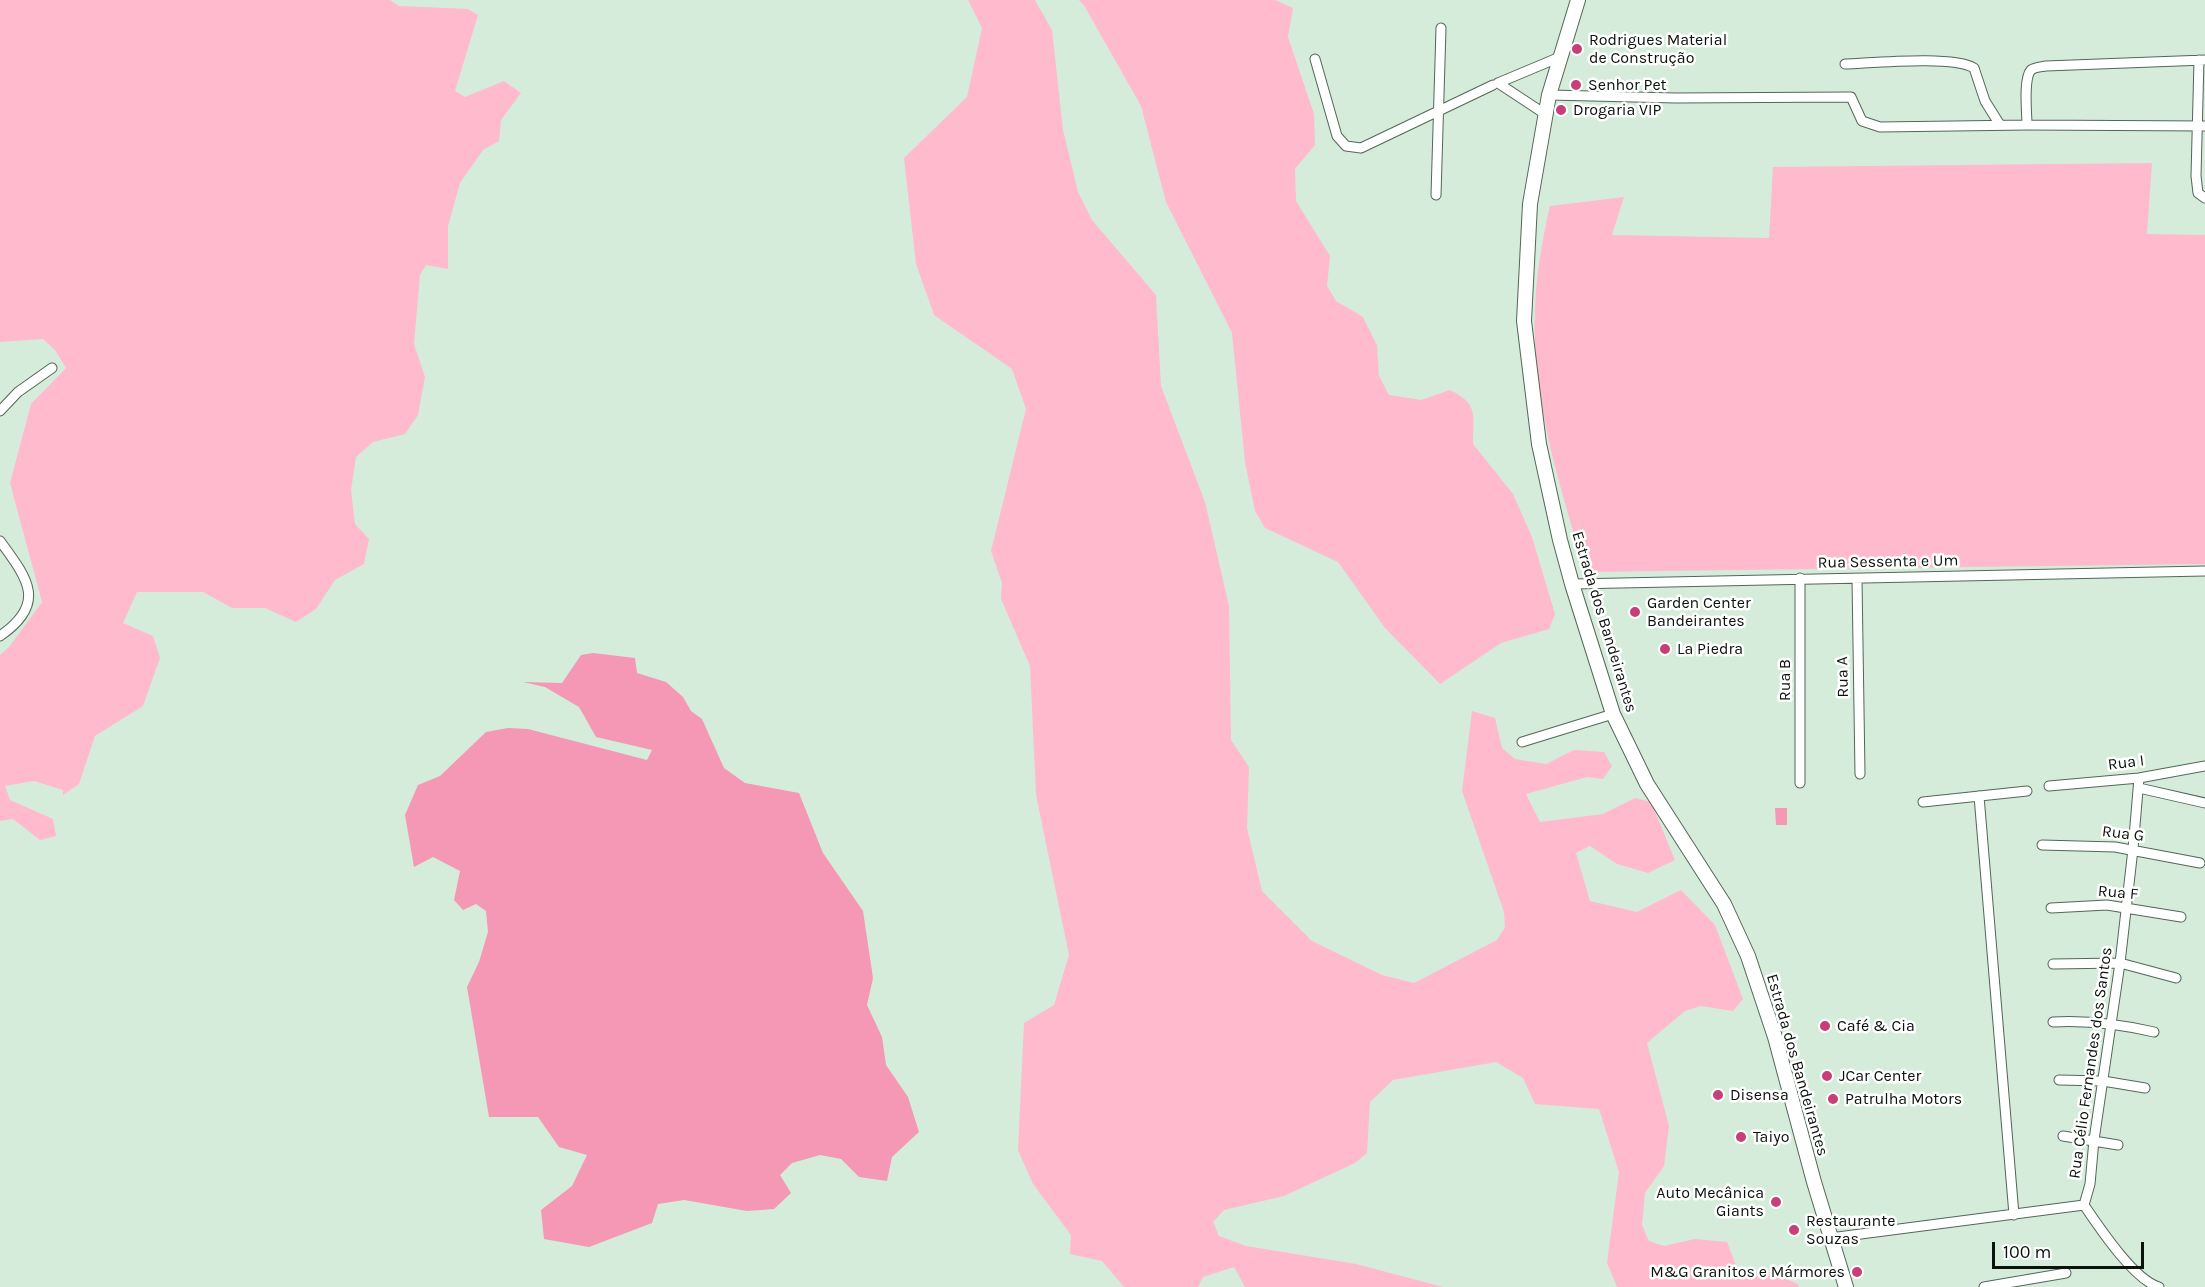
<!DOCTYPE html>
<meta charset="utf-8">
<style>
body{margin:0}
#map{position:relative;width:2205px;height:1287px;overflow:hidden;background:#d5ecda;font-family:Karla,sans-serif}
canvas{display:block}
.scale{position:absolute;left:1992px;top:1242px;width:152px;height:27px;box-sizing:border-box;border:3px solid #0a120c;border-top:0;padding-left:8px;font-size:18px;line-height:21px;white-space:nowrap;color:#0a120c;-webkit-text-stroke:4px #fff;paint-order:stroke}
</style>
<div id="map">
<canvas width="2205" height="1287"></canvas>
<div class="scale">100 m</div>
</div>
<script>
const context = document.querySelector('canvas').getContext('2d');
context.lineJoin = 'round';
function fill(path, color) { context.fillStyle = color; context.fill(path, 'evenodd'); }
function trace(path, color, width, dash) { context.strokeStyle = color; context.lineWidth = width; context.lineCap = dash ? 'butt' : 'round'; context.setLineDash(dash || []); context.stroke(path); }
function label(font, color, halo, rows, align = 'center') {
  context.font = font + ' Karla,sans-serif'; context.lineWidth = 5; context.setLineDash([]); context.textBaseline = 'middle'; context.strokeStyle = halo; context.fillStyle = color; for (const [text, x, y, turn = 0] of rows) {
    context.save(); context.translate(x, y); context.rotate((+turn || 0) * Math.PI / 180); context.textAlign = isNaN(turn) ? turn : align; if (halo) context.strokeText(text, 0, 0); context.fillText(text, 0, 0); context.restore();
  }
}
const green = new Path2D(`
 M 0,0 L 390,0 L 399,6 L 468,9 L 478,15 L 455,91 L 465,97 L 504,81 L 521,93 L 501,120 L 499,141 L 483,150 L 460,183 L 448,226 L 448,269 L 426,265 L 420,275 L 414,344 L 425,377 L 418,415 L 405,434 L 373,442 L 356,457 L 351,490 L 355,524 L 369,539 L 364,564 L 335,580 L 316,609 L 296,622 L 265,608 L 232,608 L 203,592 L 137,592 L 123,623 L 153,636 L 160,658 L 143,706 L 95,736 L 79,784 L 63,795 L 63,790 L 34,781 L 5,786 L 10,800 L 53,819 L 56,836 L 40,840 L 13,819 L 0,821 L 0,655 L 9,647 L 42,602 L 10,483 L 31,404 L 66,368 L 55,350 L 43,339 L 0,342 Z
 M 968,0 L 1035,0 L 1052,30 L 1063,130 L 1078,192 L 1092,220 L 1156,295 L 1161,386 L 1205,502 L 1229,606 L 1231,740 L 1249,767 L 1247,828 L 1262,891 L 1312,941 L 1382,975 L 1414,983 L 1497,940 L 1505,927 L 1504,912 L 1462,791 L 1472,711 L 1495,718 L 1502,748 L 1515,759 L 1546,764 L 1574,750 L 1604,752 L 1612,766 L 1603,779 L 1587,777 L 1526,794 L 1540,822 L 1603,814 L 1635,798 L 1651,802 L 1675,860 L 1648,873 L 1617,864 L 1590,846 L 1576,853 L 1590,901 L 1637,912 L 1681,890 L 1715,925 L 1743,999 L 1733,1011 L 1701,1006 L 1685,1011 L 1647,1043 L 1669,1126 L 1664,1166 L 1645,1193 L 1642,1225 L 1649,1241 L 1664,1246 L 1695,1239 L 1727,1242 L 1739,1273 L 1770,1272 L 1798,1284 L 1799,1287 L 1617,1287 L 1607,1263 L 1619,1172 L 1599,1109 L 1535,1104 L 1523,1078 L 1496,1062 L 1393,1080 L 1370,1102 L 1367,1153 L 1355,1163 L 1284,1196 L 1224,1210 L 1213,1222 L 1219,1236 L 1246,1246 L 1356,1264 L 1443,1287 L 1245,1287 L 1234,1267 L 1203,1277 L 1198,1287 L 1124,1287 L 1102,1261 L 1070,1254 L 1071,1235 L 1033,1184 L 1018,1150 L 1024,1023 L 1054,1005 L 1069,955 L 1036,795 L 1030,666 L 1001,599 L 1002,583 L 991,551 L 1026,409 L 1012,369 L 934,315 L 916,264 L 904,158 L 967,97 L 982,28 Z
 M 1079,0 L 1275,0 L 1293,8 L 1288,37 L 1314,114 L 1315,145 L 1295,169 L 1296,201 L 1330,256 L 1327,286 L 1336,301 L 1363,317 L 1377,345 L 1379,376 L 1389,395 L 1421,400 L 1450,390 C 1479,404 1473,415 1473,444 L 1513,494 L 1532,537 L 1555,614 L 1549,629 L 1501,643 L 1440,684 L 1385,628 L 1338,562 L 1265,528 L 1255,511 L 1245,462 L 1232,333 L 1166,202 L 1141,106 L 1085,7 Z
 M 2152,163 L 2147,234 L 2205,235 L 2205,564 L 1585,572 C 1561,488 1531,400 1535,311 C 1536,276 1542,240 1550,206 L 1624,197 L 1612,235 L 1769,238 L 1773,167 Z`);
const water = new Path2D(`
 M 593,653 L 635,658 L 637,673 L 666,682 L 683,697 L 691,711 L 702,719 L 724,768 L 745,783 L 799,793 L 823,853 L 863,911 L 873,978 L 867,1005 L 882,1037 L 886,1065 L 908,1097 L 919,1132 L 892,1157 L 887,1181 L 859,1177 L 841,1159 L 820,1155 L 792,1163 L 780,1175 L 791,1193 L 774,1209 L 747,1211 L 684,1200 L 658,1204 L 652,1223 L 589,1247 L 544,1239 L 541,1210 L 572,1186 L 587,1155 L 559,1147 L 538,1117 L 489,1117 L 467,987 L 479,962 L 488,932 L 486,911 L 476,904 L 463,910 L 454,900 L 460,871 L 433,857 L 414,867 L 405,815 L 418,785 L 440,776 L 486,732 L 508,728 L 528,729 L 647,760 L 652,750 L 596,737 L 579,707 L 545,687 L 523,682 L 562,683 L 581,655 Z
 M 1775,808 L 1787,808 L 1787,825 L 1776,825 Z`);
const street = new Path2D(`
 M 1315,59 L 1337,136 L 1346,146 L 1361,148 L 1493,85
 M 2199,60 L 2196,176 L 2198,193 L 2205,198
 M 1845,64 C 1872,63 1954,55 1974,68 L 1985,101 L 2000,125
 M 1498,83 L 1560,57
 M 1498,83 L 1545,114
 M 1549,95 L 1676,98 L 1851,97 L 1862,121 L 1880,127 L 2027,125 L 2205,126
 M 2027,125 C 2027,113 2023,79 2031,70 C 2035,67 2041,67 2046,66 L 2205,60
 M 1436,195 L 1441,28
 M 0,411 L 18,392 L 52,368
 M 0,541 C 27,578 48,603 0,636
 M 1800,578 L 1800,783
 M 1857,579 L 1860,774
 M 1572,584 L 2205,571
 M 1522,742 L 1613,714
 M 2049,786 L 2139,778 L 2205,766
 M 2139,788 L 2205,803
 M 1979,796 L 2014,1215
 M 1923,802 L 2027,791
 M 2042,845 L 2115,847 L 2200,863
 M 2051,908 L 2107,905 L 2181,917
 M 2053,964 L 2120,963 L 2176,978
 M 2053,1022 C 2088,1020 2119,1024 2154,1032
 M 2059,1080 L 2103,1081 L 2145,1088
 M 2063,1136 L 2118,1145
 M 2084,1205 L 2090,1184 L 2094,1140 L 2120,963 L 2133,849 L 2139,778
 M 2084,1205 C 2099,1227 2134,1280 2159,1287
 M 1830,1238 L 2084,1205
 M 1984,1287 L 2066,1273`);
const secondary = new Path2D(`
 M 1578,0 L 1549,95 L 1530,204 L 1524,321 L 1539,444 L 1560,540 L 1572,584 L 1613,714 L 1647,784 L 1724,904 L 1748,956 L 1775,1037 L 1814,1182 L 1846,1287`);
const markers = [
 [1577,49,6,"#c83e76"],
 [1576,85,6,"#c83e76"],
 [1561,110,6,"#c83e76"],
 [1635,612,6,"#c83e76"],
 [1665,649,6,"#c83e76"],
 [1825,1026,6,"#c83e76"],
 [1827,1076,6,"#c83e76"],
 [1718,1095,6,"#c83e76"],
 [1833,1099,6,"#c83e76"],
 [1741,1137,6,"#c83e76"],
 [1776,1202,6,"#c83e76"],
 [1794,1230,6,"#c83e76"],
 [1857,1272,6,"#c83e76"]
];
const poiNames = [
 ["Rodrigues Material",1589,40],
 ["de Construção",1589,58],
 ["Senhor Pet",1588,85],
 ["Drogaria VIP",1573,110],
 ["Garden Center",1647,603],
 ["Bandeirantes",1647,621],
 ["La Piedra",1677,649],
 ["Café & Cia",1837,1026],
 ["JCar Center",1839,1076],
 ["Disensa",1730,1095],
 ["Patrulha Motors",1845,1099],
 ["Taiyo",1753,1137],
 ["Auto Mecânica",1764,1193,"right"],
 ["Giants",1764,1211,"right"],
 ["Restaurante",1806,1221],
 ["Souzas",1806,1239],
 ["M&G Granitos e Mármores",1845,1272,"right"]
];
const streetNames = [
 ["Rua Sessenta e Um",1888,562,-1],
 ["Estrada dos Bandeirantes",1604,622,73],
 ["Rua A",1843,677,-91],
 ["Rua B",1785,680,-90],
 ["Rua I",2126,763,-7],
 ["Rua G",2123,834,7],
 ["Rua F",2118,893,5],
 ["Rua Célio Fernandes dos Santos",2091,1063,-82],
 ["Estrada dos Bandeirantes",1797,1065,74]
];
fill(green, '#ffbace');
fill(water, '#f498b5');
trace(street, '#536758', 11);
trace(secondary, '#536758', 16);
trace(street, '#fff', 9);
trace(secondary, '#fff', 14);
for (const [x, y, r, color] of markers) { const dot = new Path2D(); dot.arc(x, y, r, 0, 2 * Math.PI); context.fillStyle = color; context.fill(dot); trace(dot, '#fff', 2); }
label('16px', '#0a120c', '#fff', poiNames, 'left');
label('16px', '#0a120c', '#fff', streetNames);
</script>
